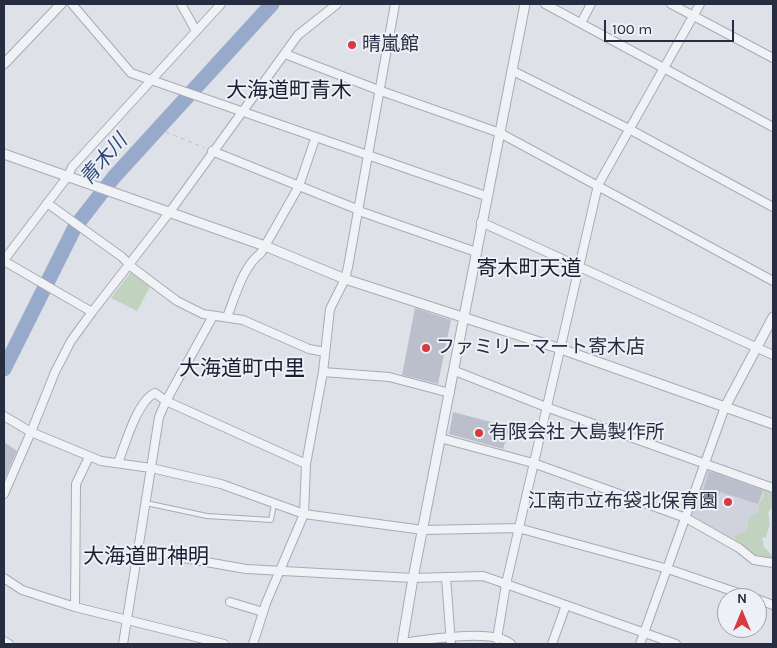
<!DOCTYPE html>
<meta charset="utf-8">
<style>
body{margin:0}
#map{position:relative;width:777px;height:648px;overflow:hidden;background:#dee1e8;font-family:Karla,sans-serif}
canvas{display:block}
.frame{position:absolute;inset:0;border:5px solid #262d40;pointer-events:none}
.north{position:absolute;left:717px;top:588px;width:50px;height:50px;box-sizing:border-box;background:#edf0f6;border:1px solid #9da2ad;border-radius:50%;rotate:0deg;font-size:14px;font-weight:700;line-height:20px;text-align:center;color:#262d40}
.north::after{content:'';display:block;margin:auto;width:18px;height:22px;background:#d53b40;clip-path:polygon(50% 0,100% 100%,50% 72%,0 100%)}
.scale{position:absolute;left:604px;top:20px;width:130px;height:22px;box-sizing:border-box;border:2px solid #262d40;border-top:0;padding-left:6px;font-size:15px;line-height:18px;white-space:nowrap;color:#262d40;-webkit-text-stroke:4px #edf0f6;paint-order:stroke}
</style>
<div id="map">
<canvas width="777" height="648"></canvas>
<div class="frame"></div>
<div class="north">N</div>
<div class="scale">100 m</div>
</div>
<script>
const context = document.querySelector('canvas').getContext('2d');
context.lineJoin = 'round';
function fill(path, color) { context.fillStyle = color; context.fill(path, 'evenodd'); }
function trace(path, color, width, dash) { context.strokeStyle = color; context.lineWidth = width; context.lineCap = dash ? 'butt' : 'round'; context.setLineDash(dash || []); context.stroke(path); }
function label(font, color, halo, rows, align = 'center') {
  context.font = font + ' Karla,"Noto Sans JP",sans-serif'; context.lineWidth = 4; context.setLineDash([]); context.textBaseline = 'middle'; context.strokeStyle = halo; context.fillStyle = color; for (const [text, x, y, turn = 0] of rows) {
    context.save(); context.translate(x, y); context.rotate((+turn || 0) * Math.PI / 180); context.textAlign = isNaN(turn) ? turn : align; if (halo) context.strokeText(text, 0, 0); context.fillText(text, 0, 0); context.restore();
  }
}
const built = new Path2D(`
 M 705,463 L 770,487 L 747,554 L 686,518 Z`);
const green = new Path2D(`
 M 131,272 L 150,287 L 137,311 L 111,298 Z
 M 764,484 L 773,484 L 773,507 L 768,512 L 770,524 L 766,537 L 762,538 L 764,547 L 773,556 L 770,561 C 753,556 742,553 734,536 L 747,530 L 749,517 L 759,512 L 759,504 L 764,498 Z`);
const river = new Path2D(`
 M 4,369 L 75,227 L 114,177 L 272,4`);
const building = new Path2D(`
 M 415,308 L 451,320 L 438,384 L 402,375 Z
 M 453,412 L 510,427 L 503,449 L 449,434 Z
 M 4,442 L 17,451 L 4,480 Z
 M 709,471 L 763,490 L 758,504 L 720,492 L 714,509 L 699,504 Z`);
const path = new Path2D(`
 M 166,132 L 205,148`);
const service = new Path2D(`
 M 146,503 L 207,516 L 271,520 L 274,504`);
const minor = new Path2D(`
 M 72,4 L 131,73 L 486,196
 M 181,4 L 196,31
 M 395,4 L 348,267 L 345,279 L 330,309 L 323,372 L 306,464 L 304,514 L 423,530 L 518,528 L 668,569 L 753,598
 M 545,4 L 773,127
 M 671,4 L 773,58
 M 581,23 L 591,4
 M 285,54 L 381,91 L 500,133 L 773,281
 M 513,71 L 629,129 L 773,207
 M 212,151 L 359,210
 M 47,203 L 122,257 L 133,268 L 177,301 L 203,314 L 243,320 L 309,349 L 325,352
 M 359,211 L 476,252
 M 481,222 L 773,355
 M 4,260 L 68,176 L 72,167 L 221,4
 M 4,261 L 92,312
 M 213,316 L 166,401 L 159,417 L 151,468 L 221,484 L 304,514 L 266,603 L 253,644
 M 227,317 C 235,297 243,266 261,253 L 299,186 L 315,139
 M 455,371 L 546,407 L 773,488
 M 323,372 L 389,377 L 450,393
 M 4,416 L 31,432 L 55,372 L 71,341 L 92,312 L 169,213 L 298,35 L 337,4
 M 440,438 L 533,463 L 686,518 L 739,548 L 754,560 L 773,563
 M 118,463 C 125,445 137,401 155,393 L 166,401 L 306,464
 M 4,494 L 31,432 L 101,461 L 151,468 L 138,550 L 246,569 L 413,578 L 483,576 L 506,584 L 497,639
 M 446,577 L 451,644
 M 4,578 L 22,590 L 75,607 L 224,644
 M 757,599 L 773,605
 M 230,602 L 263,612
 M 75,607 L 76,484 L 89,457
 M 4,641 L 9,644
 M 402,643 C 425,640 493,628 511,644
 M 123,644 L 138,550
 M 552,644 L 566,605
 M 640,644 L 725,407
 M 676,644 L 506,584 L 598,185 L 700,4`);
const tertiary = new Path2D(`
 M 4,64 L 61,4
 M 4,154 L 265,246 L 345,279 L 561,349 L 773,424
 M 725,407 L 773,317
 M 402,644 L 413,578 L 525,4`);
const markers = [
 [352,45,5,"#d53b40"],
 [426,348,5,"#d53b40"],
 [479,433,5,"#d53b40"],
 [728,502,5,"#d53b40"]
];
const poiNames = [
 ["晴嵐館",362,45],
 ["ファミリーマート寄木店",436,348],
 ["有限会社 大島製作所",489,433],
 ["江南市立布袋北保育園",718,502,"right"]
];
const waterNames = [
 ["青木川",104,160,-49]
];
const quarterNames = [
 ["大海道町青木",289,91],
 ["寄木町天道",529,269],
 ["大海道町中里",242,369],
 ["大海道町神明",146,557]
];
fill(built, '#d0d3de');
fill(green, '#c1d3be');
trace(river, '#97aacb', 15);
fill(building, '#bbbfcb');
trace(service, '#a7abb6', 6);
trace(minor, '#a7abb6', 10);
trace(tertiary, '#a7abb6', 11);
trace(path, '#bcbfc7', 1, [4, 4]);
trace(service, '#f1f2f6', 4);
trace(minor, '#f1f2f6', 8);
trace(tertiary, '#f1f2f6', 9);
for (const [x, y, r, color] of markers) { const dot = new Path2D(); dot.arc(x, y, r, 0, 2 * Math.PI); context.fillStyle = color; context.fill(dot); trace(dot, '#edf0f6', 2); }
label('19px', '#262d40', '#edf0f6', poiNames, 'left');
label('italic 20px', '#2e4676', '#edf0f6', waterNames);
label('21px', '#191e31', '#edf0f6', quarterNames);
</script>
